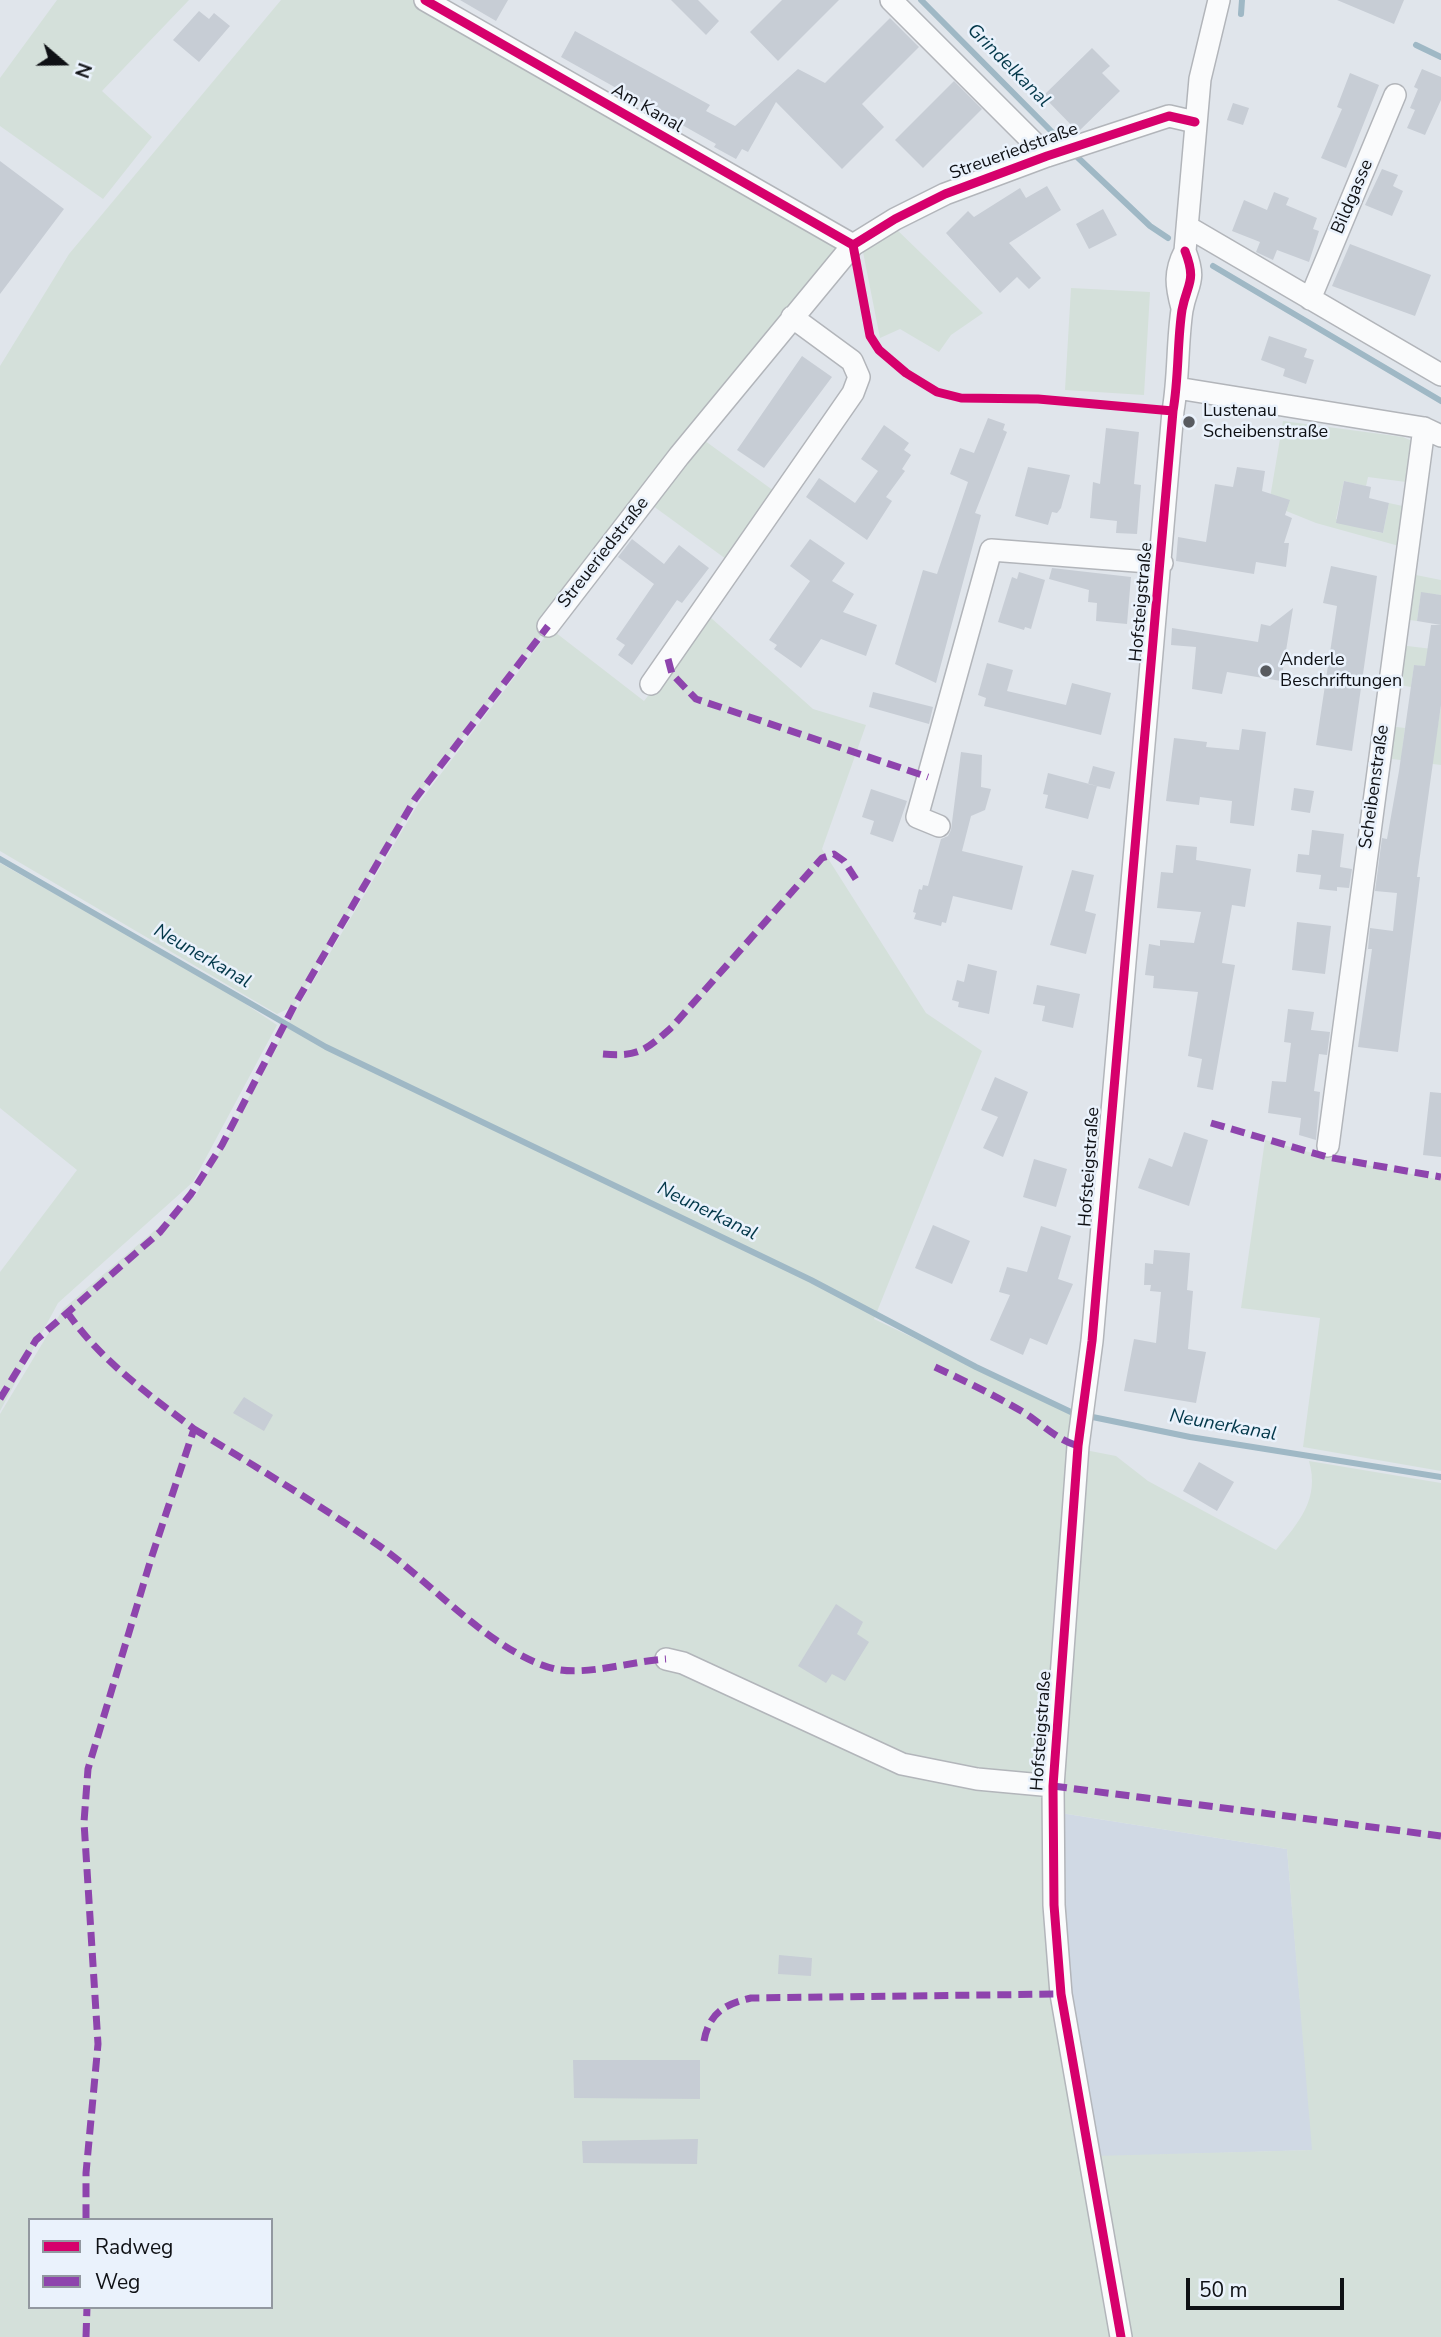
<!DOCTYPE html>
<meta charset="utf-8">
<style>
body{margin:0}
#map{position:relative;width:1441px;height:2337px;overflow:hidden;background:#e0e5eb;font-family:"Nunito Sans",sans-serif}
canvas{display:block}
.legend{position:absolute;left:28px;top:2218px;width:245px;height:91px;box-sizing:border-box;background:#eaf2fc;border:2px solid #9298a0;margin:0;padding:9px 12px;list-style:none;font-size:21px;color:#0f1115}
.legend li{display:flex;align-items:center;gap:14px;height:35px}
.legend b{width:35px;border:2px solid #9298a0}
.north{position:absolute;left:28px;top:28px;width:70px;height:70px;-webkit-text-stroke:5px #eaf2fc;paint-order:stroke;rotate:110deg;font-size:19px;font-weight:700;line-height:28px;text-align:center;color:#0f1115}
.north::after{content:'';display:block;margin:auto;width:24px;height:32px;background:#0f1115;clip-path:polygon(50% 0,100% 100%,50% 72%,0 100%)}
.scale{position:absolute;left:1186px;top:2278px;width:158px;height:32px;box-sizing:border-box;border:4px solid #0f1115;border-top:0;padding-left:9px;font-size:21px;line-height:24px;white-space:nowrap;color:#0f1115;-webkit-text-stroke:5px #eaf2fc;paint-order:stroke}
</style>
<div id="map">
<canvas width="1441" height="2337"></canvas>
<ul class="legend">
<li><b style="height:9px;background:#d6006c"></b>Radweg</li>
<li><b style="height:9px;background:#8e44ad"></b>Weg</li>
</ul>
<div class="north">N</div>
<div class="scale">50 m</div>
</div>
<script>
const context = document.querySelector('canvas').getContext('2d');
context.lineJoin = 'round';
function fill(path, color) { context.fillStyle = color; context.fill(path, 'evenodd'); }
function trace(path, color, width, dash) { context.strokeStyle = color; context.lineWidth = width; context.lineCap = dash ? 'butt' : 'round'; context.setLineDash(dash || []); context.stroke(path); }
function label(font, color, halo, rows, align = 'center') {
  context.font = font + ' "Nunito Sans",sans-serif'; context.lineWidth = 5; context.setLineDash([]); context.textBaseline = 'middle'; context.strokeStyle = halo; context.fillStyle = color; for (const [text, x, y, turn = 0] of rows) {
    context.save(); context.translate(x, y); context.rotate((+turn || 0) * Math.PI / 180); context.textAlign = isNaN(turn) ? turn : align; if (halo) context.strokeText(text, 0, 0); context.fillText(text, 0, 0); context.restore();
  }
}
const built = new Path2D(`
 M 1061,1813 L 1287,1849 L 1313,2150 L 1095,2157 L 1078,2063 L 1058,1841 Z`);
const green = new Path2D(`
 M 57,0 L 189,0 L 102,91 L 152,137 L 103,199 L 0,126 L 0,78 Z
 M 281,0 L 426,0 L 853,245 L 679,456 L 415,799 L 294,1006 L 277,1014 L 0,851 L 0,366 L 69,254 Z
 M 893,226 L 983,313 L 951,335 L 939,352 L 900,329 L 880,338 L 863,252 Z
 M 1071,288 L 1150,292 L 1144,395 L 1065,390 Z
 M 1283,421 L 1403,437 L 1412,441 L 1406,482 L 1368,477 L 1366,486 L 1344,481 L 1336,519 L 1373,527 L 1372,531 L 1383,533 L 1389,503 L 1407,507 L 1399,546 L 1316,523 L 1269,504 Z
 M 701,438 L 774,491 L 726,559 L 649,503 Z
 M 1411,574 L 1441,580 L 1441,595 L 1421,593 L 1417,621 L 1403,619 Z
 M 710,617 L 813,709 L 866,725 L 822,849 L 926,1013 L 982,1051 L 874,1319 L 1073,1414 L 1085,1450 L 1116,1456 L 1148,1481 L 1276,1550 C 1299,1522 1320,1499 1309,1461 L 1441,1483 L 1441,2337 L 0,2337 L 0,1414 L 63,1309 L 196,1195 L 291,1019 L 418,804 L 551,629 L 644,701 ZM 1061,1813 L 1287,1849 L 1312,2150 L 1095,2156 L 1078,2063 L 1058,1841 ZM 30,2220 L 271,2220 L 271,2307 L 30,2307 Z
 M 1399,645 L 1441,650 L 1441,669 L 1414,665 L 1411,687 L 1394,684 Z
 M 1441,706 L 1441,765 L 1384,758 L 1388,726 L 1405,728 L 1402,751 L 1433,755 Z
 M 0,863 L 220,987 L 277,1025 L 193,1182 L 58,1303 L 0,1411 L 0,1272 L 77,1170 L 0,1108 Z
 M 1265,1140 L 1327,1157 L 1441,1180 L 1441,1471 L 1303,1447 L 1320,1318 L 1241,1308 Z`);
const stream = new Path2D(`
 M 921,0 L 1065,145
 M 1241,14 L 1242,0
 M 1416,45 L 1441,57
 M 1073,153 L 1150,226 L 1168,238
 M 1213,266 L 1441,401
 M 0,859 L 326,1047 L 811,1280 L 976,1367 L 1073,1413 L 1190,1437 L 1441,1477`);
const building = new Path2D(`
 M 460,0 L 508,0 L 496,21 Z
 M 671,0 L 698,0 L 719,21 L 706,35 Z
 M 782,0 L 839,0 L 778,61 L 750,32 Z
 M 1337,0 L 1404,0 L 1394,24 Z
 M 199,11 L 209,19 L 214,13 L 230,26 L 199,62 L 173,40 Z
 M 890,18 L 919,47 L 862,104 L 884,127 L 842,169 L 776,102 L 748,152 L 742,149 L 736,159 L 714,147 L 716,144 L 561,57 L 575,31 L 710,105 L 706,111 L 735,126 L 798,69 L 825,83 Z
 M 1092,48 L 1110,66 L 1102,73 L 1120,91 L 1078,132 L 1043,96 Z
 M 1422,69 L 1441,77 L 1441,100 L 1425,135 L 1407,128 L 1415,110 L 1410,108 L 1418,89 L 1414,87 Z
 M 1350,73 L 1379,85 L 1346,168 L 1321,158 L 1342,109 L 1337,107 Z
 M 954,81 L 982,109 L 923,168 L 895,140 Z
 M 1233,103 L 1249,108 L 1243,125 L 1227,120 Z
 M 0,161 L 64,209 L 0,294 Z
 M 1382,169 L 1398,175 L 1393,186 L 1403,191 L 1392,216 L 1365,205 Z
 M 1047,186 L 1061,210 L 1009,243 L 1041,278 L 1029,289 L 1017,277 L 1000,293 L 946,233 L 968,211 L 974,217 L 1020,188 L 1026,198 Z
 M 1274,192 L 1289,198 L 1286,205 L 1317,218 L 1313,229 L 1319,231 L 1309,262 L 1277,250 L 1273,260 L 1256,252 L 1260,242 L 1232,231 L 1244,200 L 1267,210 Z
 M 1103,209 L 1117,235 L 1089,249 L 1076,224 Z
 M 1350,244 L 1431,275 L 1415,316 L 1332,286 Z
 M 1269,336 L 1307,349 L 1304,357 L 1314,360 L 1306,384 L 1283,376 L 1285,369 L 1261,360 Z
 M 802,356 L 832,377 L 764,468 L 737,450 Z
 M 988,418 L 1005,424 L 1003,430 L 1007,432 L 975,513 L 981,515 L 936,683 L 895,664 L 923,570 L 937,574 L 968,482 L 950,474 L 960,448 L 974,453 Z
 M 884,425 L 909,443 L 904,450 L 911,455 L 902,469 L 905,471 L 886,497 L 892,501 L 867,540 L 806,497 L 819,478 L 855,503 L 878,471 L 861,459 Z
 M 1106,428 L 1139,432 L 1134,484 L 1141,485 L 1137,534 L 1116,533 L 1117,521 L 1090,518 L 1093,482 L 1100,484 Z
 M 1028,467 L 1070,475 L 1061,508 L 1057,513 L 1052,512 L 1048,525 L 1015,516 Z
 M 1237,467 L 1265,471 L 1262,491 L 1290,500 L 1285,515 L 1292,518 L 1284,543 L 1289,543 L 1286,567 L 1256,562 L 1254,574 L 1176,561 L 1178,537 L 1206,542 L 1215,484 L 1233,487 Z
 M 1344,481 L 1371,487 L 1369,498 L 1389,503 L 1383,533 L 1336,523 Z
 M 632,539 L 664,564 L 679,545 L 709,568 L 682,603 L 677,600 L 632,665 L 618,655 L 625,645 L 616,639 L 654,584 L 618,557 Z
 M 810,539 L 845,563 L 832,581 L 854,594 L 843,612 L 877,625 L 866,656 L 821,639 L 801,668 L 774,649 L 777,645 L 769,640 L 810,581 L 790,566 Z
 M 1331,566 L 1377,576 L 1352,751 L 1316,745 L 1337,606 L 1323,603 Z
 M 1052,568 L 1131,577 L 1127,624 L 1096,621 L 1097,603 L 1088,602 L 1089,590 L 1049,579 Z
 M 1019,572 L 1045,580 L 1031,629 L 1025,627 L 1024,630 L 998,622 L 1012,577 L 1017,579 Z
 M 1421,592 L 1441,595 L 1441,625 L 1417,621 Z
 M 1293,608 L 1281,681 L 1227,672 L 1222,694 L 1192,689 L 1196,647 L 1171,645 L 1172,628 L 1258,642 L 1261,624 L 1270,626 Z
 M 1431,625 L 1441,625 L 1441,705 L 1417,877 L 1420,877 L 1398,1052 L 1358,1047 L 1372,949 L 1368,949 L 1370,928 L 1393,931 L 1397,893 L 1375,891 L 1382,838 L 1387,839 L 1399,771 L 1414,665 L 1425,666 Z
 M 987,663 L 1013,670 L 1007,691 L 1066,705 L 1072,683 L 1111,693 L 1101,735 L 984,706 L 986,698 L 978,695 Z
 M 873,692 L 933,707 L 929,724 L 869,707 Z
 M 1242,729 L 1266,732 L 1254,826 L 1230,823 L 1232,801 L 1200,797 L 1199,805 L 1166,801 L 1174,738 L 1207,742 L 1206,747 L 1239,750 Z
 M 961,752 L 982,755 L 981,787 L 991,789 L 985,810 L 971,816 L 962,851 L 1023,866 L 1012,910 L 953,896 L 946,923 L 942,922 L 941,926 L 914,919 L 916,913 L 913,912 L 919,889 L 922,890 L 923,885 L 928,886 L 941,839 L 948,836 L 951,830 Z
 M 1093,766 L 1115,772 L 1110,789 L 1088,784 Z
 M 1048,773 L 1097,786 L 1088,819 L 1045,808 L 1048,795 L 1043,794 Z
 M 1294,788 L 1314,791 L 1310,813 L 1291,810 Z
 M 871,789 L 907,801 L 893,842 L 870,834 L 874,821 L 862,817 Z
 M 1312,830 L 1344,834 L 1340,867 L 1352,869 L 1349,888 L 1337,887 L 1337,891 L 1319,889 L 1321,875 L 1296,872 L 1298,854 L 1309,855 Z
 M 1176,845 L 1197,847 L 1196,860 L 1251,869 L 1245,907 L 1232,905 L 1222,963 L 1235,965 L 1213,1090 L 1197,1087 L 1202,1059 L 1188,1056 L 1198,992 L 1153,988 L 1154,976 L 1145,975 L 1149,944 L 1160,946 L 1160,940 L 1194,943 L 1201,912 L 1157,908 L 1161,872 L 1173,873 Z
 M 1072,870 L 1094,875 L 1085,911 L 1096,914 L 1086,954 L 1050,945 Z
 M 1297,922 L 1331,926 L 1325,974 L 1292,970 Z
 M 968,964 L 997,971 L 989,1014 L 958,1007 L 959,1002 L 952,1000 L 957,980 L 964,982 Z
 M 1037,985 L 1080,994 L 1073,1028 L 1042,1021 L 1045,1006 L 1033,1004 Z
 M 1288,1009 L 1314,1012 L 1311,1030 L 1330,1032 L 1327,1055 L 1319,1054 L 1314,1091 L 1320,1092 L 1316,1140 L 1299,1135 L 1301,1118 L 1268,1113 L 1272,1081 L 1286,1082 L 1291,1043 L 1284,1042 Z
 M 995,1077 L 1028,1092 L 1003,1157 L 983,1148 L 998,1117 L 981,1110 Z
 M 1430,1092 L 1441,1093 L 1441,1157 L 1423,1155 Z
 M 1184,1132 L 1208,1140 L 1189,1206 L 1138,1188 L 1149,1158 L 1172,1167 Z
 M 1034,1159 L 1067,1169 L 1056,1207 L 1023,1197 Z
 M 933,1225 L 970,1241 L 952,1284 L 915,1268 Z
 M 1041,1226 L 1071,1236 L 1058,1279 L 1073,1284 L 1047,1345 L 1030,1338 L 1023,1355 L 990,1340 L 1010,1295 L 999,1292 L 1007,1267 L 1027,1272 Z
 M 1154,1250 L 1190,1253 L 1187,1290 L 1193,1291 L 1188,1349 L 1206,1352 L 1196,1403 L 1124,1391 L 1134,1339 L 1156,1343 L 1161,1292 L 1150,1291 L 1151,1285 L 1144,1285 L 1145,1263 L 1153,1264 Z
 M 244,1397 L 273,1415 L 264,1431 L 233,1413 Z
 M 1199,1462 L 1234,1482 L 1217,1511 L 1183,1491 Z
 M 836,1604 L 863,1622 L 857,1634 L 869,1642 L 845,1681 L 832,1674 L 826,1683 L 798,1666 Z
 M 779,1955 L 812,1958 L 811,1976 L 778,1974 Z
 M 573,2060 L 700,2060 L 700,2099 L 574,2098 Z
 M 698,2139 L 697,2164 L 583,2163 L 582,2141 Z`);
const street = new Path2D(`
 M 425,0 L 853,245
 M 891,0 L 1047,156
 M 1188,227 L 1441,375
 M 1310,299 L 1395,95
 M 1182,308 C 1176,286 1174,272 1185,251 L 1200,79 L 1219,0
 M 1177,388 L 1424,428 L 1441,436
 M 548,626 L 679,456 L 853,245 L 895,219 L 945,194 L 1047,156 L 1169,116 L 1195,122
 M 651,684 L 853,393 L 859,377 L 852,361 L 792,317
 M 939,826 L 917,817 L 991,550 L 1162,563
 M 1328,1146 L 1424,428
 M 666,1659 L 683,1663 L 902,1764 L 977,1779 L 1053,1786
 M 1121,2337 L 1061,1994 L 1054,1905 L 1053,1786 L 1078,1446 L 1092,1341 L 1173,411 C 1179,377 1177,343 1182,310 C 1187,283 1197,282 1185,251`);
const quiet = new Path2D(`
 M 668,659 L 672,674 L 696,699 L 928,777
 M 603,1054 C 639,1057 646,1050 672,1027 L 822,858 L 834,854 L 844,861 L 857,881
 M 1211,1123 L 1327,1157 L 1441,1177
 M 67,1312 C 101,1361 147,1393 194,1429 L 151,1559 L 88,1769 L 84,1822 L 98,2044 L 86,2173 L 86,2220
 M 935,1367 C 965,1381 994,1395 1023,1412 C 1042,1424 1056,1439 1078,1446
 M 0,1399 L 36,1340 L 160,1232 L 191,1194 L 222,1145 L 294,1006 L 415,799 L 548,626
 M 194,1429 C 256,1467 318,1504 378,1545 C 431,1582 492,1653 555,1669 C 586,1676 633,1661 666,1659
 M 1053,1786 L 1441,1836
 M 704,2041 C 709,2013 725,2004 751,1998 L 1061,1994
 M 86,2337 L 87,2307`);
const cycleway = new Path2D(`
 M 425,0 L 853,245
 M 853,245 L 870,336 L 879,350 L 906,373 L 937,392 L 961,398 L 1038,399 L 1173,411
 M 853,245 L 895,219 L 945,194 L 1047,156 L 1169,116 L 1195,122
 M 1121,2337 L 1061,1994 L 1054,1905 L 1053,1786 L 1078,1446 L 1092,1341 L 1173,411 C 1179,377 1177,343 1182,310 C 1187,283 1197,282 1185,251`);
const markers = [
 [1189,422,7,"#585b60"],
 [1266,671,7,"#585b60"]
];
const streetNames = [
 ["Am Kanal",647,109,30],
 ["Streueriedstraße",1014,152,-20],
 ["Bildgasse",1353,197,-67],
 ["Streueriedstraße",604,553,-52],
 ["Hofsteigstraße",1142,602,-85],
 ["Scheibenstraße",1375,787,-82],
 ["Hofsteigstraße",1090,1167,-86],
 ["Hofsteigstraße",1042,1731,-86]
];
const poiNames = [
 ["Lustenau",1203,412],
 ["Scheibenstraße",1203,433],
 ["Anderle",1280,661],
 ["Beschriftungen",1280,682]
];
const waterNames = [
 ["Grindelkanal",1008,66,45],
 ["Neunerkanal",202,957,30],
 ["Neunerkanal",707,1212,26],
 ["Neunerkanal",1223,1426,10]
];
fill(built, '#d0d9e4');
fill(green, '#d4e0da');
trace(stream, '#9fb8c5', 6);
fill(building, '#c7cdd5');
trace(street, '#b2b5ba', 24);
trace(street, '#fafbfc', 21);
trace(quiet, '#8e44ad', 7, [14, 7]);
trace(cycleway, '#d6006c', 9);
for (const [x, y, r, color] of markers) { const dot = new Path2D(); dot.arc(x, y, r, 0, 2 * Math.PI); context.fillStyle = color; context.fill(dot); trace(dot, '#eaf2fc', 2.5); }
label('18px', '#0f1115', '#eaf2fc', streetNames);
label('18px', '#0f1115', '#eaf2fc', poiNames, 'left');
label('italic 19px', '#03384a', '#eaf2fc', waterNames);
</script>
